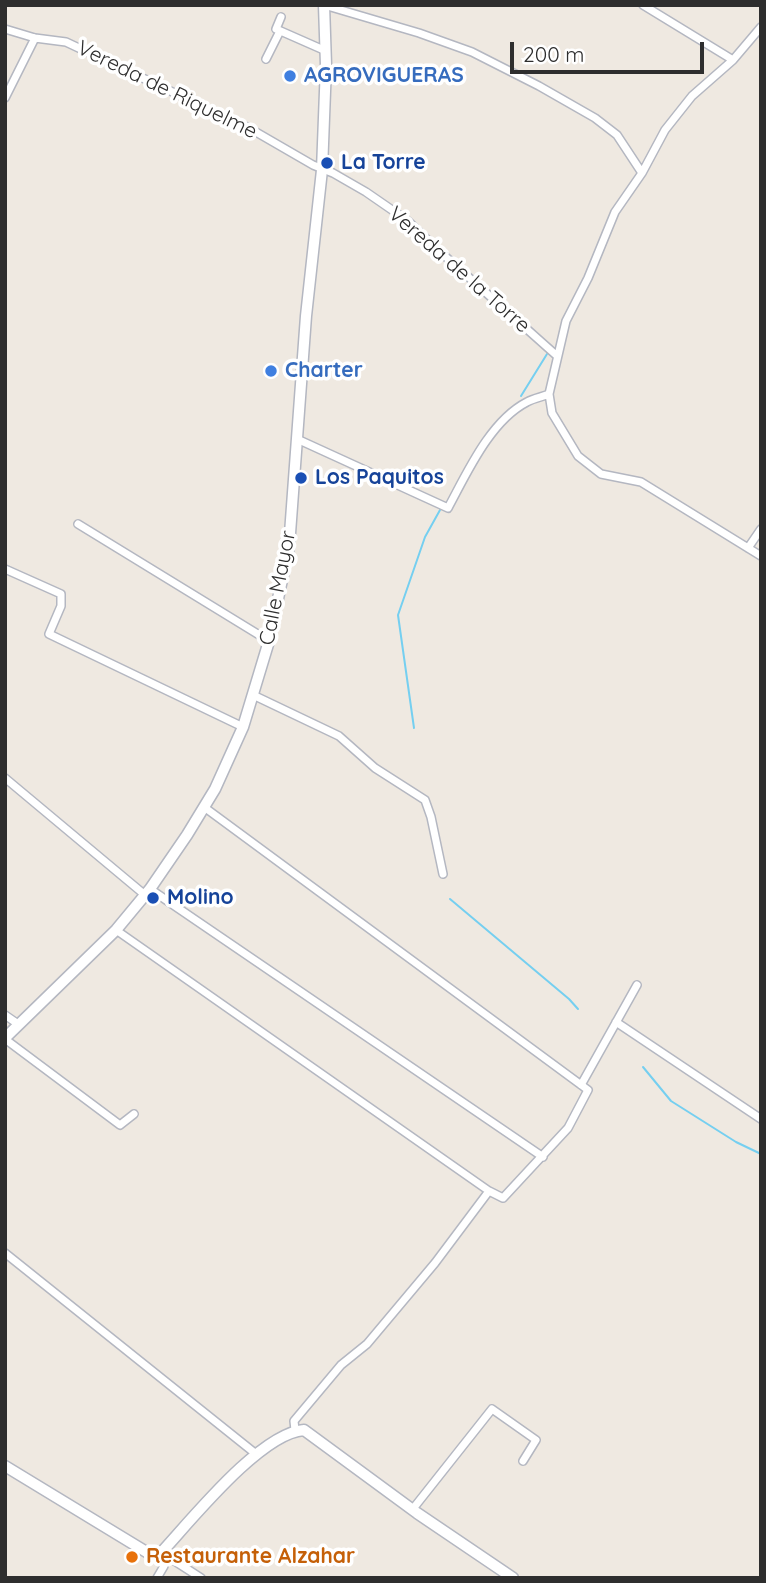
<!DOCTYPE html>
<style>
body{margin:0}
#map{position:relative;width:766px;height:1583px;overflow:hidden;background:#efe9e1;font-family:Quicksand,sans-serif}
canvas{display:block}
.frame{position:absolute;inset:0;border:7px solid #2e2e2e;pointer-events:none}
.scale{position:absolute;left:510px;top:42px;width:194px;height:32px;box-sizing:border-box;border:4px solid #2e2e2e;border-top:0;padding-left:9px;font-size:21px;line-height:24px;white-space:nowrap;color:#2e2e2e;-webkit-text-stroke:5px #fff;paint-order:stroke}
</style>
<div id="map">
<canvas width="766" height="1583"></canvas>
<div class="frame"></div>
<div class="scale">200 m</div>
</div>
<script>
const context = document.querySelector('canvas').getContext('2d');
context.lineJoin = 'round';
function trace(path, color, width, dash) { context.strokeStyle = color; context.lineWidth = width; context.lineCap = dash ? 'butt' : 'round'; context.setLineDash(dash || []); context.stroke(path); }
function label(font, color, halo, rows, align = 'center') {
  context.font = font + ' Quicksand,sans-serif'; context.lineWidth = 7; context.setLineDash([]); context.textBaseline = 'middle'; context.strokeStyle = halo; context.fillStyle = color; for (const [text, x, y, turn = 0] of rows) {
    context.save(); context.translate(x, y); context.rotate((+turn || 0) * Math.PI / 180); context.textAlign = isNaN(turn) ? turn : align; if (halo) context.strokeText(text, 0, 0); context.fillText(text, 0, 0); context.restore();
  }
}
const stream = new Path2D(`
 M 521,396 L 547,354
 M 414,728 L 398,615 L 425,537 L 440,510
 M 450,899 L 569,999 L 578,1009
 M 643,1067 L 671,1101 L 736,1142 L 761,1154`);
const street = new Path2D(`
 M 324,5 L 419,33 L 472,52 L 539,86 L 595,118 L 617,135 L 642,173
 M 643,5 L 733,60
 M 281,17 L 276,29 L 326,51
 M 761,27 L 733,60 L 692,96 L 665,130 L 642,173 L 615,212 L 588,278 L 566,321 L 549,394 L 552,413 L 578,456 L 601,474 L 641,482 L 761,556
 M 5,29 L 35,38 L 66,42 L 249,128 L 313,165 L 333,173 L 366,192 L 408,221 L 438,250 L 556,355
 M 266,59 L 280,31
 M 5,98 L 35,38
 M 297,439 L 448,508 C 467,473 490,421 527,402 C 534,398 542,397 549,394
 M 78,524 L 269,641
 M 748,548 L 761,529
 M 5,569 L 61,594 L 61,606 L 49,634 L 243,727
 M 253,695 L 339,736 L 375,768 L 425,800 L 431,817 L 443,874
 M 5,778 L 145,895
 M 204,807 L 588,1090 L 568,1128 L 503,1198 L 489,1191 L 435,1263 L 367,1344 L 341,1365 L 294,1421 L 295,1430
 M 150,889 L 543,1157
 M 116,930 L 489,1191
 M 5,1015 L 18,1024
 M 616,1022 L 761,1119
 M 5,1039 L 120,1125 L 134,1114
 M 581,1085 L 637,985
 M 5,1253 L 256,1454
 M 412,1510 L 492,1409 L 536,1440 L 523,1461
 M 157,1578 L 164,1566 L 159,1555 L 170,1558 L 201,1578`);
const secondary = new Path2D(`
 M 5,1038 L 116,930 L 150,889 L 187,835 L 215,789 L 243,727 L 269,641 L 289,547 L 306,316 L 322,170 L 326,65 L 324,5
 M 5,1466 L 153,1556 L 159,1555 C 189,1523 260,1433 304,1430 L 417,1513 L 513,1578`);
const markers = [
 [290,76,7,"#3f7fe0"],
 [327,163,7,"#1a4fb4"],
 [271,371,7,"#3f7fe0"],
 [301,478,7,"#1a4fb4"],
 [153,898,7,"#1a4fb4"],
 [132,1557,7,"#e8710a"]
];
const shopNames = [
 ["AGROVIGUERAS",304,76],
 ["Charter",285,371]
];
const streetNames = [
 ["Vereda de Riquelme",167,90,26],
 ["Vereda de la Torre",459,270,41],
 ["Calle Mayor",278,588,-79]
];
const transitNames = [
 ["La Torre",341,163],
 ["Los Paquitos",315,478],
 ["Molino",167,898]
];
const foodNames = [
 ["Restaurante Alzahar",146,1557]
];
trace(stream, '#75cff0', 2);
trace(street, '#b4b7c1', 10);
trace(secondary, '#b4b7c1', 13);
trace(street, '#fff', 7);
trace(secondary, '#fff', 10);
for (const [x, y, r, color] of markers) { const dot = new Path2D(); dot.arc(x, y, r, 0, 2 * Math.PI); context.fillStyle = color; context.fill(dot); trace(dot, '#fff', 2.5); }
label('bold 21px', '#366cbe', '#fff', shopNames, 'left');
label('21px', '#2e2e2e', '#fff', streetNames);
label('bold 21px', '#164399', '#fff', transitNames, 'left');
label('bold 21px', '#c56008', '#fff', foodNames, 'left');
</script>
